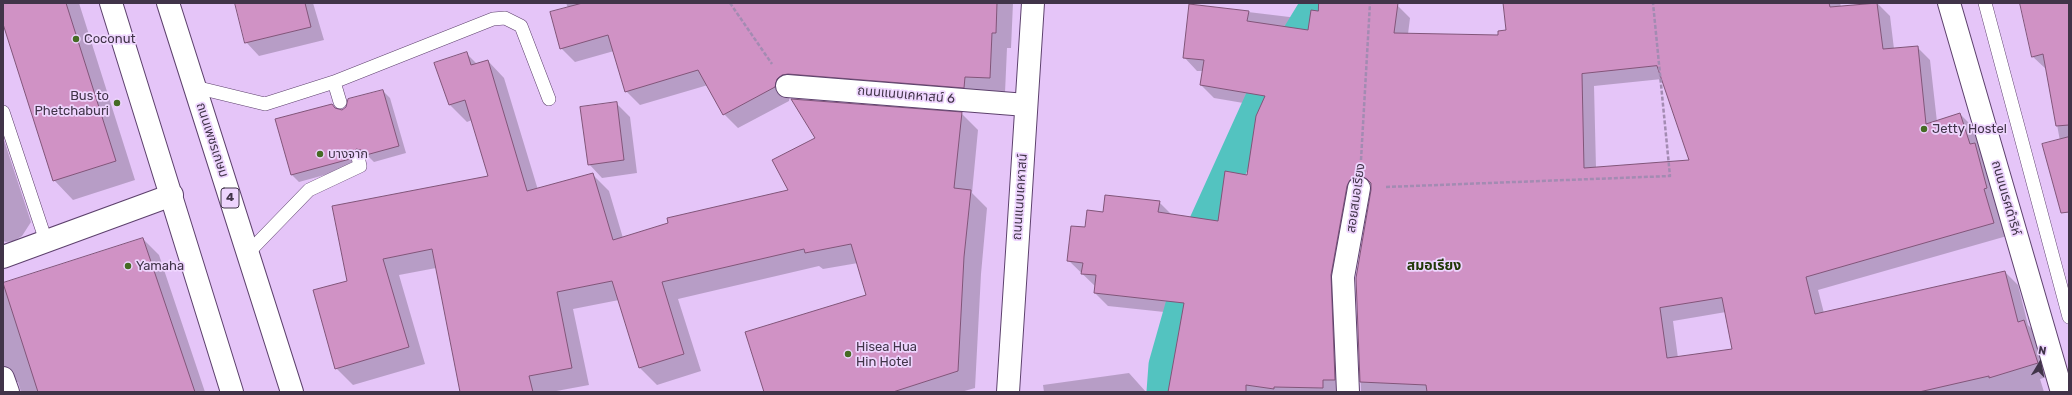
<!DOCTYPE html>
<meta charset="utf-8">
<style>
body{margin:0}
#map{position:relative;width:2072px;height:395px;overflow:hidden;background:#e5c5f8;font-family:Rubik,sans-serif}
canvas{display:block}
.frame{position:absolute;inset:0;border:4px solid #413449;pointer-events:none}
.north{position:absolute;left:2020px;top:343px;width:40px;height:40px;-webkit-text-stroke:3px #eed5fe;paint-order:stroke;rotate:10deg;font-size:11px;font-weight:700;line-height:16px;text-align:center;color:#413449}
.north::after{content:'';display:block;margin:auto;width:14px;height:18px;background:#413449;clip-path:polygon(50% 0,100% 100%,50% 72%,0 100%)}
</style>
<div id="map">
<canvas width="2072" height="395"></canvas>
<div class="frame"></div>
<div class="north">N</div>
</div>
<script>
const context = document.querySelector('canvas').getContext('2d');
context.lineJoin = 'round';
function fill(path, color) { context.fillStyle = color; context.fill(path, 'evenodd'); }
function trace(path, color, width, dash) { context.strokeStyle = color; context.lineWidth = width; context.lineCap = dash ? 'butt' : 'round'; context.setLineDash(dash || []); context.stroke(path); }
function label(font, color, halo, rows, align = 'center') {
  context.font = font + ' Rubik,"Noto Sans Thai",sans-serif'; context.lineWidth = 3.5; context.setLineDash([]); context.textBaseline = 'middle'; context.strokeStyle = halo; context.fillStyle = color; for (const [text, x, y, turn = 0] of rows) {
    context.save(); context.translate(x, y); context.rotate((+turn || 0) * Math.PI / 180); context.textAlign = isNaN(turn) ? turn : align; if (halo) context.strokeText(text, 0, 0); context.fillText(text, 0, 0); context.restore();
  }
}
const shadow = new Path2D(`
 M 3,3 L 79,3 L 135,180 L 73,200 L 54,180 L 3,20 Z
 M 253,3 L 313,3 L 324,40 L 259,56 L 246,42 Z
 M 566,3 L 1013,3 L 1011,48 L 1007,48 L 1005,93 L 790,93 L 789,101 L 738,128 L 724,114 L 708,85 L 640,105 L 626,91 L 614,51 L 575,62 L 561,48 L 568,8 Z
 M 1304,3 L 1380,3 L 1397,5 L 1410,18 L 1408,34 L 1499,36 L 1507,31 L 1504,3 L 1840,3 L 1841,7 L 1877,3 L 1890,16 L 1894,49 L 1917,47 L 1930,60 L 1937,122 L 1960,114 L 1973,127 L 2007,236 L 1818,290 L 1824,313 L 2005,272 L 2018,285 L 2028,325 L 2037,334 L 2050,376 L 2040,379 L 2044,392 L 1361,392 L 1357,278 L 1372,189 L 1368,189 L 1343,291 L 1348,392 L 1169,392 L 1183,314 L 1108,306 L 1095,293 L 1096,287 L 1068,260 L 1086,228 L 1104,213 L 1159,202 L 1172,215 L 1218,222 L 1248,176 L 1261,106 L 1214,98 L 1201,85 L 1203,71 L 1197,71 L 1184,57 L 1190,5 L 1331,22 ZM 1662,79 L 1691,161 L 1596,168 L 1594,86 ZM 1726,312 L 1733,349 L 1678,358 L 1673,321 Z
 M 2021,3 L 2069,3 L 2069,212 L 2060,141 L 2047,70 L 2032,56 Z
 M 466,53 L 477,64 L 488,61 L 504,78 L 538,190 L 592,174 L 609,191 L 623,238 L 789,191 L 961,113 L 978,130 L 972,193 L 987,208 L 981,274 L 975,388 L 961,392 L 765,392 L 867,296 L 858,263 L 823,269 L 819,266 L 678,299 L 701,371 L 657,385 L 640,368 L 619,300 L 573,309 L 589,385 L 551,392 L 461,392 L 436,268 L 399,275 L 425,364 L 353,385 L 336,368 L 348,282 L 489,177 L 472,120 L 467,122 L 450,105 L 436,64 Z
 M 383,91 L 390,98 L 406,153 L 374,162 L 369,157 L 364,156 L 357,166 L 299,182 L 292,175 L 332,105 L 337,109 L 342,111 Z
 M 616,103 L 630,117 L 637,173 L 602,178 L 589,164 Z
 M 3,137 L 31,222 L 22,236 L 14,241 L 6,242 L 3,241 Z
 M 143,239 L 159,255 L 205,392 L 21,392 L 18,382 L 15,382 L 3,392 L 3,284 Z
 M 1129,373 L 1146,392 L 1044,392 L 1043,385 Z`);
const canal = new Path2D(`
 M 1163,392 L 1165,365 L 1205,224 L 1268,85 L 1318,3`);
const building = new Path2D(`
 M 3,3 L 66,3 L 116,161 L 53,181 L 3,24 Z
 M 235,3 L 305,3 L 311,27 L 245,43 Z
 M 583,3 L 997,3 L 996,33 L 992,33 L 990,78 L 965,77 L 964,88 L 788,74 L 782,75 L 777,79 L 775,87 L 723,115 L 698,70 L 625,92 L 608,35 L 560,49 L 550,12 Z
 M 1319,3 L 1398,3 L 1394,33 L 1498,35 L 1498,31 L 1506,30 L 1503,3 L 1829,3 L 1830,7 L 1877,3 L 1883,49 L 1918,46 L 1926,124 L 1960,113 L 1970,144 L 1975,143 L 1987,188 L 1984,189 L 1994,223 L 1806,277 L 1815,314 L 2005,271 L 2018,322 L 2024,320 L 2038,363 L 1989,378 L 1989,376 L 1919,392 L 1427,392 L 1426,385 L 1360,382 L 1356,278 L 1371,190 L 1371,183 L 1367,179 L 1361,176 L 1354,176 L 1350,180 L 1347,186 L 1331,275 L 1335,380 L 1323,380 L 1323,388 L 1274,387 L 1274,389 L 1246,385 L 1246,392 L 1168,392 L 1184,303 L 1094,293 L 1096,275 L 1081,274 L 1083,263 L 1067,261 L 1071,226 L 1085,227 L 1087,210 L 1103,212 L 1105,195 L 1160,201 L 1158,212 L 1218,221 L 1225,171 L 1247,175 L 1256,116 L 1265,96 L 1200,85 L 1204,60 L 1183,58 L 1189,4 L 1249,11 L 1247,21 L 1308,30 L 1311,10 L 1318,11 ZM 1657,66 L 1689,160 L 1584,168 L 1582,74 ZM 1722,298 L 1732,349 L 1667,358 L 1660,308 Z
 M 2020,3 L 2069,3 L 2069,125 L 2056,126 L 2043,54 L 2032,57 Z
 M 467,52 L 471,65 L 488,60 L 527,191 L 593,173 L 613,240 L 668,223 L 667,218 L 788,190 L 772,160 L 815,138 L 791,99 L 962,112 L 954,188 L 971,190 L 964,257 L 958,371 L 893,392 L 764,392 L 745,332 L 866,295 L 851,244 L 805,253 L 804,249 L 662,282 L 684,354 L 639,368 L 612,281 L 557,292 L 572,368 L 529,376 L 533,392 L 460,392 L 432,249 L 383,259 L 409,347 L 335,369 L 313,290 L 347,281 L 332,206 L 488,176 L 465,100 L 449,105 L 434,63 Z
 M 383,90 L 399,146 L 366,155 L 361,150 L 356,149 L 351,154 L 350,159 L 291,175 L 275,119 L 332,104 L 335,108 L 342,110 L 346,107 L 348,99 Z
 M 617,102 L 624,160 L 588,165 L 580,107 Z
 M 2069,137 L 2069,212 L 2061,213 L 2042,144 Z
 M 143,238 L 195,392 L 38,392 L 3,283 Z`);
const path = new Path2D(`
 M 730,3 L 772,64
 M 1361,160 L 1370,3
 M 1386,187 L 1670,176 L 1653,3`);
const lane = new Path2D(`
 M 1985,3 L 2069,317
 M 334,82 L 493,19 L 505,18 L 521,26 L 549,99
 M 195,87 L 265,104 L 334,82 L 340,102
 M 3,112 L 46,241
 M 248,253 L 309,190 L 360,166 L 358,157`);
const street = new Path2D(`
 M 1949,3 L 2062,392
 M 787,86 L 1026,105
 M 3,257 L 172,195
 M 3,378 L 8,392
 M 1348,392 L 1343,277 L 1359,188`);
const secondary = new Path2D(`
 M 1008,392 L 1033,3`);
const primary = new Path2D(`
 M 111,3 L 232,392
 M 168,3 L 292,392`);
const markers = [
 [76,39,4,"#456b24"],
 [117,103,4,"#456b24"],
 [1924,129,4,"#456b24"],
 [320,154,4,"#456b24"],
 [128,266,4,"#456b24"],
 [848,354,4,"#456b24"]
];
const shields = [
 [230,198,18]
];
const shieldNames = [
 ["4",230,198]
];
const poiNames = [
 ["Coconut",84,39],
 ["Bus to",109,96,"right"],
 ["Phetchaburi",109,111,"right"],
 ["Jetty Hostel",1932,129],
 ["บางจาก",328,154],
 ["Yamaha",136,266],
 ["Hisea Hua",856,347],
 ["Hin Hotel",856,362]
];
const streetNames = [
 ["ถนนแนบเคหาสน์ 6",906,95,5],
 ["ถนนเพชรเกษม",212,140,72],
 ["ถนนแนบเคหาสน์",1020,197,-86],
 ["สอยสมอเรียง",1356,198,-82],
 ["ถนนนเรศดำริห์",2006,198,74]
];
const neighbourhoodNames = [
 ["สมอเรียง",1434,266]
];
fill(shadow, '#0003');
trace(canal, '#53c3c0', 33);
fill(building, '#d092c5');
trace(building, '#815579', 1);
trace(lane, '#5d416d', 14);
trace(street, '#5d416d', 24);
trace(secondary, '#5d416d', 24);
trace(primary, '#5d416d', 24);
trace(path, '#a38bb2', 2.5, [4, 2]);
trace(lane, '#fff', 13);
trace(street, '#fff', 22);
trace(secondary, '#fff', 22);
trace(primary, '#fff', 22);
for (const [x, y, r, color] of markers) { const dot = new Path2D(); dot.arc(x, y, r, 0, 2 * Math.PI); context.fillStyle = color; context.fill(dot); trace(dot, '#eed5fe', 1.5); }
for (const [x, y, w] of shields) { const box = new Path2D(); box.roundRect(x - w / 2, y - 10, w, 20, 3); context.fillStyle = '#eed5fe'; context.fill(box); trace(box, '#413449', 1); }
label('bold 12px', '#413449', null, shieldNames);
label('13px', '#413449', '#eed5fe', poiNames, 'left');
label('13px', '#413449', '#eed5fe', streetNames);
label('bold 14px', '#203907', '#eed5fe', neighbourhoodNames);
</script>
